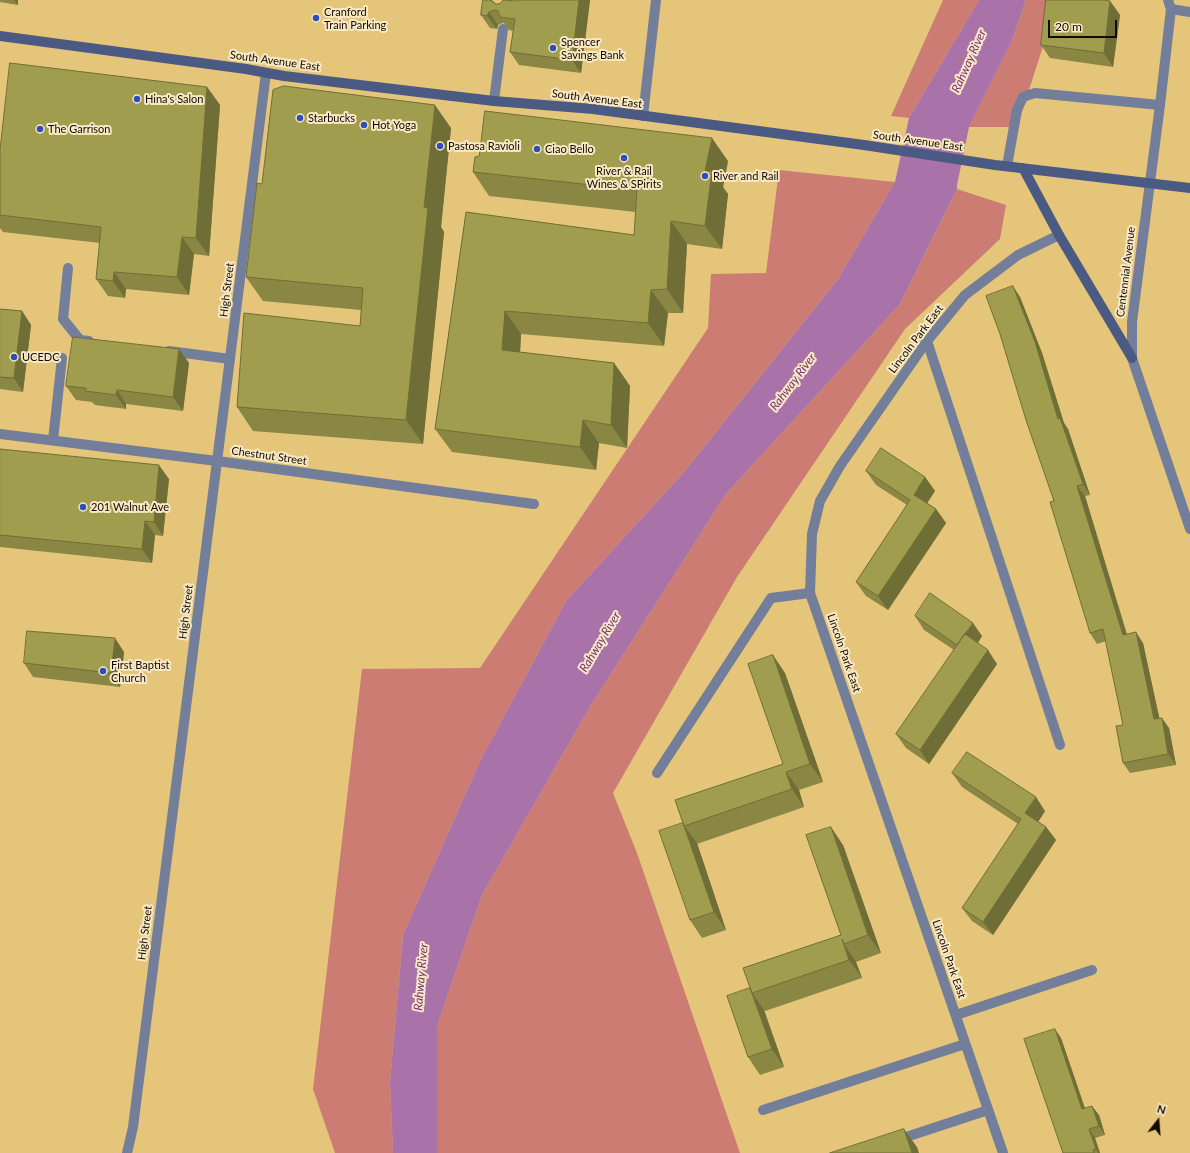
<!DOCTYPE html>
<style>
body{margin:0}
#map{position:relative;width:1190px;height:1153px;overflow:hidden;background:#e5c57a;font-family:Lato,sans-serif}
canvas{display:block}
.north{position:absolute;left:1138px;top:1101px;width:40px;height:40px;-webkit-text-stroke:3px #f8e8c4;paint-order:stroke;rotate:17deg;font-size:11px;font-weight:700;line-height:16px;text-align:center;color:#120a00}
.north::after{content:'';display:block;margin:auto;width:14px;height:18px;background:#120a00;clip-path:polygon(50% 0,100% 100%,50% 72%,0 100%)}
.scale{position:absolute;left:1048px;top:20px;width:69px;height:18px;box-sizing:border-box;border:2px solid #120a00;border-top:0;padding-left:5px;font-size:12px;line-height:14px;white-space:nowrap;color:#120a00;-webkit-text-stroke:3px #f8e8c4;paint-order:stroke}
</style>
<div id="map">
<canvas width="1190" height="1153"></canvas>
<div class="north">N</div>
<div class="scale">20 m</div>
</div>
<script>
const context = document.querySelector('canvas').getContext('2d');
context.lineJoin = 'round';
function fill(path, color) { context.fillStyle = color; context.fill(path, 'evenodd'); }
function trace(path, color, width, dash) { context.strokeStyle = color; context.lineWidth = width; context.lineCap = dash ? 'butt' : 'round'; context.setLineDash(dash || []); context.stroke(path); }
function label(font, color, halo, rows, align = 'center') {
  context.font = font + ' Lato,sans-serif'; context.lineWidth = 4; context.setLineDash([]); context.textBaseline = 'middle'; context.strokeStyle = halo; context.fillStyle = color; for (const [text, x, y, turn = 0] of rows) {
    context.save(); context.translate(x, y); context.rotate((+turn || 0) * Math.PI / 180); context.textAlign = isNaN(turn) ? turn : align; if (halo) context.strokeText(text, 0, 0); context.fillText(text, 0, 0); context.restore();
  }
}
const forest = new Path2D(`
 M 943,0 L 979,0 L 909,118 L 891,116 Z
 M 1026,0 L 1058,0 L 1017,127 L 969,127 L 1012,41 Z
 M 779,170 L 895,182 L 838,279 L 685,471 L 566,601 L 480,761 L 403,935 L 390,1082 L 393,1153 L 335,1153 L 313,1089 L 362,669 L 480,668 L 708,328 L 711,274 L 766,273 Z
 M 957,189 L 1006,205 L 1000,239 L 905,329 L 737,577 L 613,793 L 637,853 L 740,1153 L 437,1153 L 437,1026 L 482,895 L 591,705 L 726,494 L 900,304 Z`);
const water = new Path2D(`
 M 979,0 L 1026,0 L 1012,41 L 969,127 L 957,185 L 957,189 L 900,304 L 726,494 L 591,705 L 482,895 L 437,1026 L 437,1153 L 393,1153 L 390,1082 L 403,935 L 480,761 L 566,601 L 685,471 L 838,279 L 895,182 L 909,118 Z`);
const service = new Path2D(`
 M 1171,9 L 1190,12
 M 494,101 L 503,29
 M 643,116 L 656,0
 M 1007,166 L 1017,110 L 1023,97 L 1035,93 L 1160,105
 M 68,268 L 63,319 L 80,340 L 89,341
 M 927,341 L 1060,745
 M 169,351 L 230,359
 M 53,440 L 62,358
 M 657,773 L 771,598 L 810,593
 M 956,1015 L 1092,970
 M 763,1110 L 965,1044
 M 897,1140 L 988,1110`);
const minor = new Path2D(`
 M 0,434 L 217,461 L 534,504
 M 127,1153 L 133,1127 L 266,73
 M 1003,1153 L 810,593 L 812,534 L 820,501 L 840,466 L 927,341 L 965,295 L 1018,255 L 1059,235`);
const tertiary = new Path2D(`
 M 1168,0 L 1171,9 L 1160,105 L 1132,322 L 1132,358 L 1190,529`);
const secondary = new Path2D(`
 M 0,36 L 246,69 L 284,76 L 494,101 L 593,109 L 864,145 L 995,165 L 1190,188
 M 1023,168 L 1059,235 L 1132,358`);
const wall = new Path2D(`
 M 0,0 L 18,0 L 18,5 L 0,2 Z
 M 483,0 L 492,0 L 496,4 L 517,1 L 517,0 L 590,0 L 581,73 L 519,65 L 510,52 L 513,31 L 509,30 L 504,23 L 503,23 L 498,25 L 497,29 L 490,28 L 481,15 Z
 M 1110,1 L 1120,15 L 1113,67 L 1050,58 L 1041,45 Z
 M 207,87 L 220,105 L 209,256 L 194,254 L 189,295 L 126,289 L 125,298 L 108,296 L 96,279 L 100,243 L 3,232 L 0,228 L 0,150 Z
 M 451,128 L 441,227 L 444,232 L 423,444 L 253,431 L 237,407 L 360,326 L 361,310 L 263,301 L 246,277 Z
 M 728,161 L 723,187 L 728,194 L 722,249 L 687,244 L 683,313 L 668,313 L 664,346 L 521,334 L 520,352 L 614,363 L 630,386 L 627,448 L 599,443 L 596,470 L 452,452 L 435,429 L 466,212 L 634,235 L 636,212 L 489,196 L 473,172 Z
 M 1020,297 L 1042,353 L 1064,423 L 1068,429 L 1090,495 L 1085,496 L 1127,634 L 1143,643 L 1159,718 L 1169,728 L 1176,765 L 1130,773 L 1123,763 L 1123,725 L 1106,641 L 1097,644 L 1090,633 L 1054,501 L 1000,334 Z
 M 0,309 L 22,311 L 31,325 L 23,392 L 0,389 Z
 M 179,349 L 189,363 L 183,411 L 126,404 L 126,409 L 95,405 L 92,402 L 76,400 L 66,386 Z
 M 0,449 L 169,479 L 163,536 L 155,535 L 152,563 L 0,547 Z
 M 866,471 L 925,477 L 935,491 L 927,503 L 936,509 L 946,523 L 888,610 L 866,596 L 856,582 L 907,505 L 876,485 Z
 M 915,616 L 982,636 L 978,643 L 997,664 L 929,764 L 906,748 L 896,734 L 954,650 L 924,630 Z
 M 124,652 L 120,687 L 33,677 L 24,663 Z
 M 785,673 L 823,782 L 799,790 L 804,807 L 697,844 L 697,843 L 726,930 L 702,938 L 690,920 L 683,823 L 783,764 Z
 M 952,773 L 1045,811 L 1038,822 L 1046,827 L 1056,840 L 993,935 L 972,921 L 962,908 L 1018,824 L 962,787 Z
 M 843,845 L 881,953 L 856,962 L 862,978 L 765,1011 L 764,1010 L 784,1067 L 760,1075 L 748,1057 L 750,988 L 841,935 Z
 M 1061,1038 L 1085,1108 L 1099,1115 L 1105,1135 L 1095,1138 L 1100,1153 L 1063,1153 Z`);
const shadedWall = new Path2D(`
 M 14,0 L 18,0 L 18,5 Z
 M 579,0 L 590,0 L 581,73 L 572,60 Z
 M 1110,1 L 1120,15 L 1113,67 L 1104,53 Z
 M 489,12 L 498,25 L 497,29 L 487,16 Z
 M 207,87 L 220,105 L 209,256 L 196,238 Z
 M 435,105 L 451,128 L 441,227 L 444,232 L 423,444 L 406,420 L 424,207 Z
 M 712,138 L 728,161 L 723,187 L 728,194 L 722,249 L 705,226 L 705,171 Z
 M 671,221 L 687,244 L 683,313 L 667,289 Z
 M 182,237 L 194,254 L 189,295 L 177,277 Z
 M 114,272 L 126,289 L 125,298 L 113,281 Z
 M 1013,286 L 1020,297 L 1042,353 L 1064,423 L 1068,429 L 1090,495 L 1083,484 L 1058,419 Z
 M 651,290 L 668,313 L 664,346 L 648,323 Z
 M 22,311 L 31,325 L 23,392 L 14,378 Z
 M 505,311 L 521,334 L 519,373 L 502,350 Z
 M 179,349 L 189,363 L 183,411 L 173,397 Z
 M 614,363 L 630,386 L 627,448 L 611,425 Z
 M 117,390 L 126,404 L 126,409 L 116,395 Z
 M 583,420 L 599,443 L 596,470 L 580,447 Z
 M 159,465 L 169,479 L 163,536 L 154,522 Z
 M 925,477 L 935,491 L 924,508 L 914,495 Z
 M 1077,486 L 1085,496 L 1130,646 L 1123,635 Z
 M 936,509 L 946,523 L 888,610 L 878,596 Z
 M 145,521 L 155,535 L 152,563 L 142,549 Z
 M 973,623 L 982,636 L 967,659 L 957,645 Z
 M 1136,632 L 1143,643 L 1162,730 L 1154,719 Z
 M 115,638 L 124,652 L 120,687 L 111,673 Z
 M 988,650 L 997,664 L 929,764 L 920,750 Z
 M 773,655 L 785,673 L 823,782 L 810,764 Z
 M 1162,718 L 1169,728 L 1176,765 L 1168,754 Z
 M 786,772 L 799,790 L 804,807 L 792,789 Z
 M 1036,797 L 1045,811 L 1035,827 L 1025,813 Z
 M 684,826 L 697,843 L 726,930 L 714,912 Z
 M 831,827 L 843,845 L 881,953 L 868,935 Z
 M 1046,827 L 1056,840 L 993,935 L 983,922 Z
 M 844,944 L 856,962 L 862,978 L 849,960 Z
 M 752,993 L 764,1010 L 784,1067 L 772,1049 Z
 M 1055,1029 L 1061,1038 L 1088,1118 L 1082,1109 Z
 M 1092,1106 L 1099,1115 L 1105,1135 L 1099,1126 Z
 M 904,1129 L 917,1147 L 919,1153 L 912,1153 Z
 M 1089,1129 L 1095,1138 L 1100,1153 L 1098,1153 L 1096,1149 Z`);
const building = new Path2D(`
 M 483,0 L 491,0 L 491,1 L 496,4 L 500,4 L 503,0 L 517,1 L 517,0 L 579,0 L 572,60 L 510,52 L 515,19 L 500,17 L 498,11 L 494,10 L 489,12 L 487,16 L 481,15 Z
 M 1046,0 L 1104,0 L 1110,1 L 1104,53 L 1041,45 Z
 M 10,63 L 207,87 L 196,238 L 182,237 L 177,277 L 114,272 L 113,281 L 96,279 L 101,227 L 0,215 L 0,150 Z
 M 284,86 L 435,105 L 424,207 L 428,208 L 406,420 L 237,407 L 244,313 L 360,326 L 363,288 L 246,277 L 257,183 L 262,184 L 273,90 Z
 M 485,111 L 712,138 L 705,171 L 712,171 L 705,226 L 671,221 L 667,289 L 651,290 L 648,323 L 505,311 L 502,350 L 614,363 L 611,425 L 583,420 L 580,447 L 435,429 L 466,212 L 634,235 L 637,190 L 473,172 L 475,157 L 479,156 Z
 M 1013,286 L 1035,342 L 1058,419 L 1060,418 L 1083,484 L 1077,486 L 1123,635 L 1136,632 L 1154,719 L 1162,718 L 1168,754 L 1123,763 L 1116,726 L 1123,725 L 1103,629 L 1090,633 L 1050,502 L 1054,501 L 1026,420 L 1000,334 L 986,296 Z
 M 0,309 L 22,311 L 14,378 L 0,377 Z
 M 73,337 L 179,349 L 173,397 L 117,390 L 116,395 L 85,391 L 86,388 L 66,386 Z
 M 881,448 L 925,477 L 914,495 L 936,509 L 878,596 L 856,582 L 910,500 L 866,471 Z
 M 0,449 L 159,465 L 154,522 L 145,521 L 142,549 L 0,535 Z
 M 930,593 L 973,623 L 957,645 L 915,616 Z
 M 27,631 L 115,638 L 111,673 L 24,663 Z
 M 965,634 L 988,650 L 920,750 L 896,734 Z
 M 773,655 L 810,764 L 786,772 L 792,789 L 684,826 L 675,800 L 783,764 L 748,664 Z
 M 967,752 L 1036,797 L 1025,813 L 1046,827 L 983,922 L 962,908 L 1021,819 L 952,773 Z
 M 683,823 L 714,912 L 690,920 L 659,831 Z
 M 831,827 L 868,935 L 844,944 L 842,939 L 849,960 L 752,993 L 743,968 L 841,935 L 806,835 Z
 M 750,988 L 772,1049 L 748,1057 L 727,996 Z
 M 1055,1029 L 1082,1109 L 1092,1106 L 1099,1126 L 1089,1129 L 1096,1149 L 1093,1150 L 1094,1153 L 1063,1153 L 1024,1039 Z
 M 904,1129 L 912,1153 L 830,1153 Z`);
const markers = [
 [316,18,4,"#2e4ebe"],
 [553,48,4,"#2e4ebe"],
 [137,99,4,"#2e4ebe"],
 [300,118,4,"#2e4ebe"],
 [364,125,4,"#2e4ebe"],
 [40,129,4,"#2e4ebe"],
 [440,146,4,"#2e4ebe"],
 [537,149,4,"#2e4ebe"],
 [624,158,4,"#2e4ebe"],
 [705,176,4,"#2e4ebe"],
 [14,357,4,"#2e4ebe"],
 [83,507,4,"#2e4ebe"],
 [103,671,4,"#2e4ebe"]
];
const poiNames = [
 ["Cranford",324,12],
 ["Train Parking",324,25],
 ["Spencer",561,42],
 ["Savings Bank",561,55],
 ["Hina's Salon",145,99],
 ["Starbucks",308,118],
 ["Hot Yoga",372,125],
 ["The Garrison",48,129],
 ["Pastosa Ravioli",448,146],
 ["Ciao Bello",545,149],
 ["River & Rail",624,171,"center"],
 ["Wines & SPirits",624,184,"center"],
 ["River and Rail",713,176],
 ["UCEDC",22,357],
 ["201 Walnut Ave",91,507],
 ["First Baptist",111,665],
 ["Church",111,678]
];
const streetNames = [
 ["South Avenue East",275,61,8],
 ["South Avenue East",597,99,7],
 ["South Avenue East",918,141,8],
 ["Centennial Avenue",1126,272,-83],
 ["High Street",227,290,-83],
 ["Lincoln Park East",916,339,-53],
 ["Chestnut Street",269,456,8],
 ["High Street",186,612,-83],
 ["Lincoln Park East",844,653,71],
 ["High Street",145,933,-83],
 ["Lincoln Park East",949,959,71]
];
const waterNames = [
 ["Rahway River",969,61,-66],
 ["Rahway River",793,382,-53],
 ["Rahway River",600,642,-59],
 ["Rahway River",421,977,-85]
];
fill(forest, '#cc7c73');
fill(water, '#a972a8');
trace(service, '#727e9a', 10);
trace(minor, '#727e9a', 10);
trace(tertiary, '#727e9a', 10);
trace(secondary, '#4a5a82', 10);
fill(wall, '#8a8744');
fill(shadedWall, '#706e37');
fill(building, '#a09d4f');
trace(building, '#706e37', 1);
for (const [x, y, r, color] of markers) { const dot = new Path2D(); dot.arc(x, y, r, 0, 2 * Math.PI); context.fillStyle = color; context.fill(dot); trace(dot, '#f8e8c4', 1.5); }
label('11px', '#120a00', '#f8e8c4', poiNames, 'left');
label('11px', '#120a00', '#f8e8c4', streetNames);
label('italic 12px', '#763277', '#f8e8c4', waterNames);
</script>
